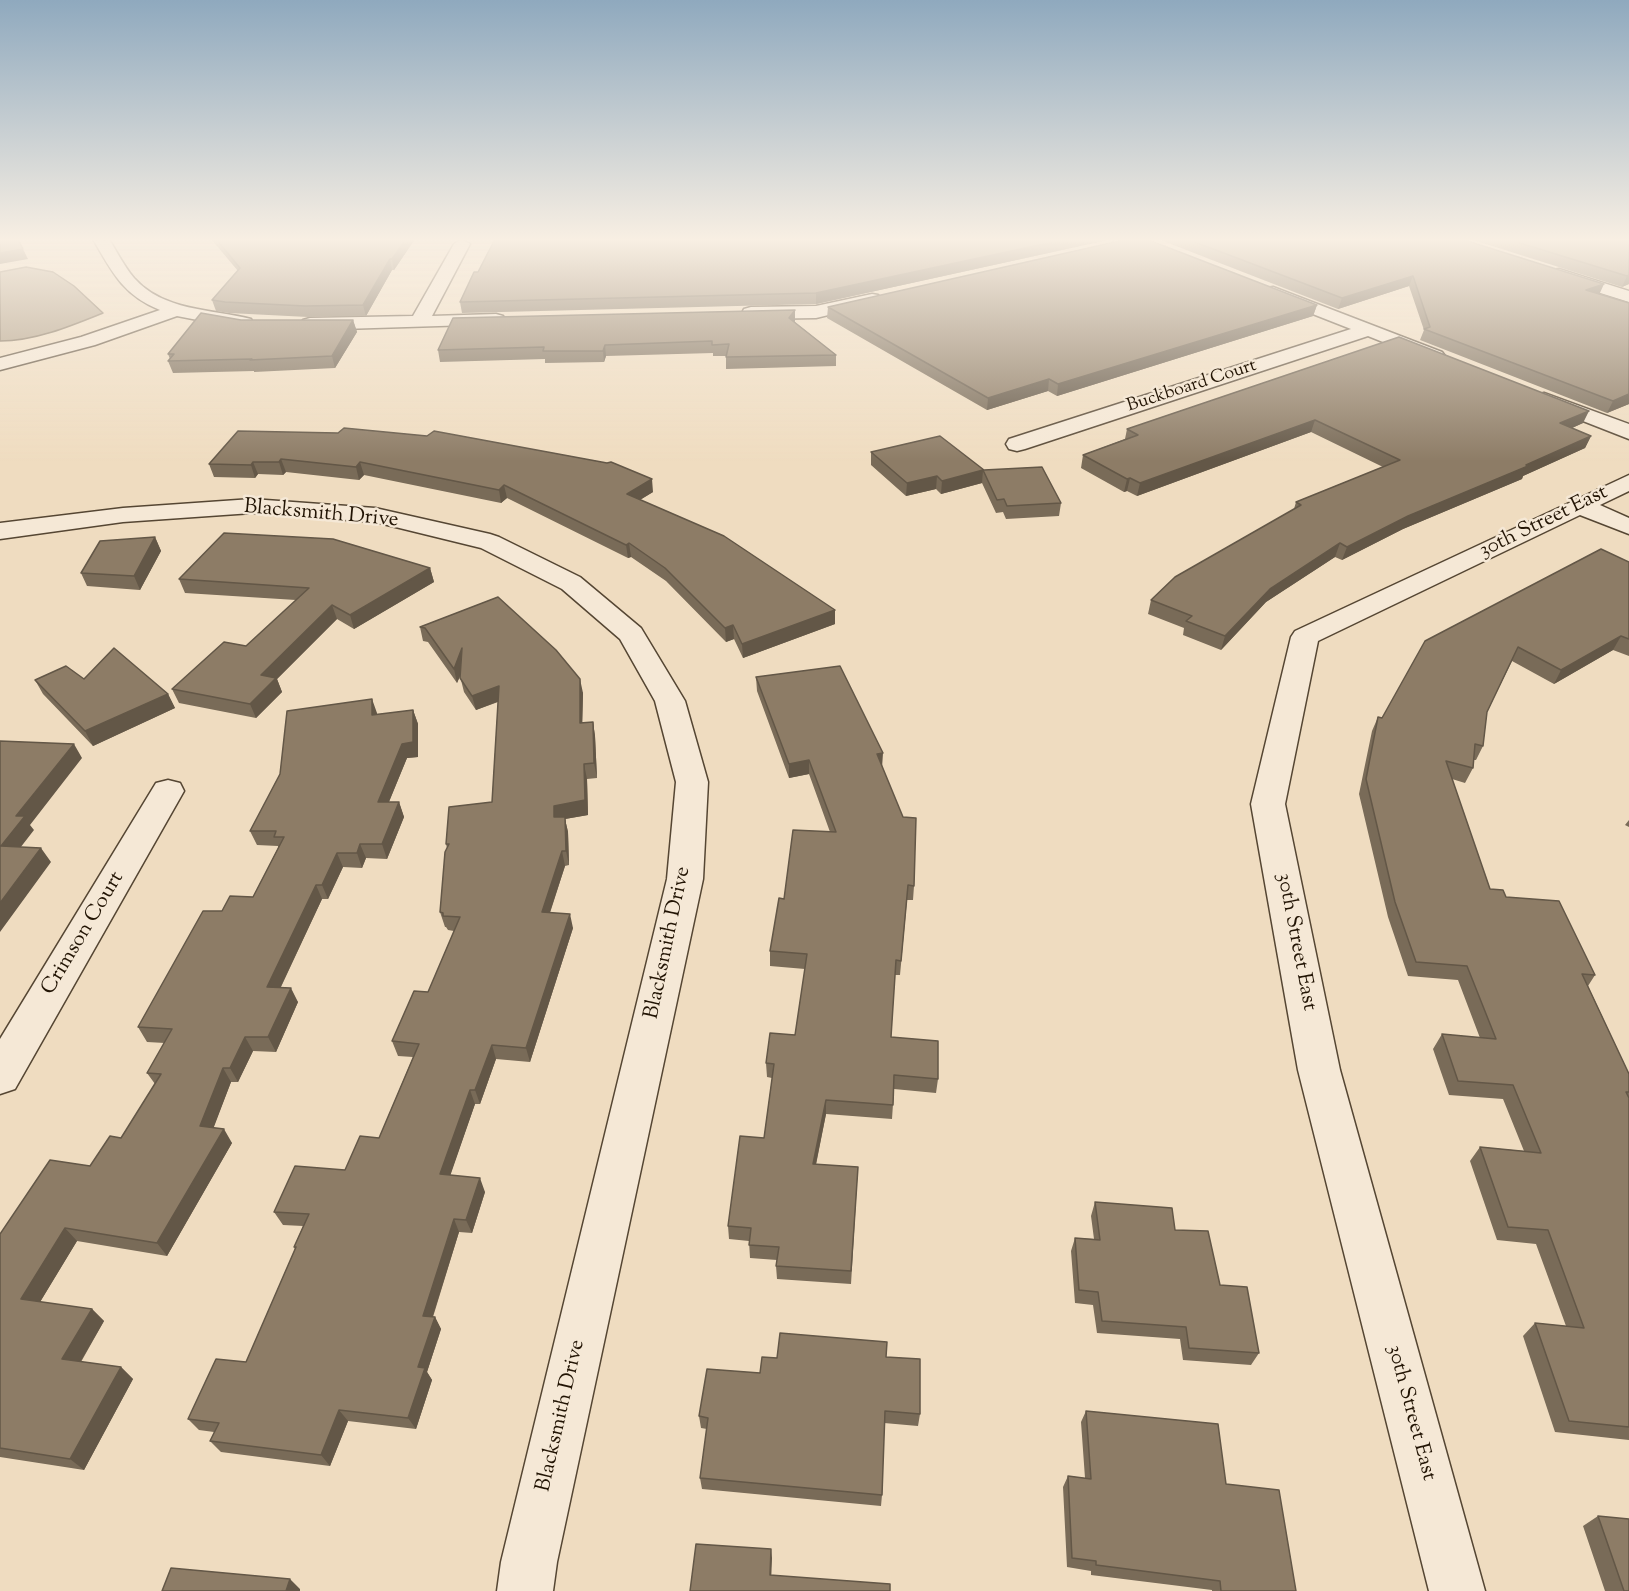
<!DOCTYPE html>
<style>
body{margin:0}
canvas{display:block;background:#efdcc0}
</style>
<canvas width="1629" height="1591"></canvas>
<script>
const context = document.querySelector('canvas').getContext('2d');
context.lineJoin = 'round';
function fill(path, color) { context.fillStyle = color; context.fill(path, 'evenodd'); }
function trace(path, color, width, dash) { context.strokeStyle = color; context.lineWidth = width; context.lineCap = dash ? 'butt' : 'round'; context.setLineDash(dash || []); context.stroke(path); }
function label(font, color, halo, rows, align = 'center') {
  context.font = font + ' "Sorts Mill Goudy",serif'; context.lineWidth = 5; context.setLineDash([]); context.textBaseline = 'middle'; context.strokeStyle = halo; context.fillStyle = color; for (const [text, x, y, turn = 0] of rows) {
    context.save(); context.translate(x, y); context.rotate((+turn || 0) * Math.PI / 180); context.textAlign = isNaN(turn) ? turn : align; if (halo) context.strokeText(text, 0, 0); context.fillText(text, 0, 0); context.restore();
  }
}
const water = new Path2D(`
 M 26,267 L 53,272 L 74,286 L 103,313 C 71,326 35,341 0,341 L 0,272 Z`);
const street = new Path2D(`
 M 93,239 L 109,239 C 117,252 124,266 134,278 C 163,311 211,309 251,319 L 253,323 L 251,327 L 244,329 L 177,316 L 95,345 L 0,370 L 0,358 L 81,337 L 160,310 C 123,295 112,272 93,239 Z
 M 462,239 L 470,244 L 432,316 L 496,314 L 503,316 L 505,320 L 503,324 L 310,330 L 303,328 L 301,324 L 303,320 L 310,318 L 413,316 L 454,244 Z
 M 1559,269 L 1629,291 L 1629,302 L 1553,278 L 1550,274 L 1553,270 Z
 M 1273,287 L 1442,352 L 1445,356 L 1442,360 L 1428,360 L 1368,336 L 1025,449 L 1017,451 L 1009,449 L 1006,444 L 1009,439 L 1351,329 L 1267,296 L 1264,292 L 1267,288 Z
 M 872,294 L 878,295 L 881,299 L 878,303 L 816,318 L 751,319 L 744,317 L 742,313 L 744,309 L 751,307 L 816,306 Z
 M 1544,393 L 1629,424 L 1629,439 L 1537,403 L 1533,399 L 1537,395 Z
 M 1629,475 L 1629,491 L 1600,505 L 1629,518 L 1629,534 L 1580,515 L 1318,641 L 1285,804 L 1340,1070 L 1485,1591 L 1429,1591 L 1298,1070 L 1251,804 L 1291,637 L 1295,631 Z
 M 252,499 L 375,508 L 490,534 L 499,537 L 580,577 L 641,628 L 685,701 L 708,782 L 703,879 L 557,1562 L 553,1591 L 497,1591 L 501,1562 L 667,879 L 676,782 L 655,701 L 620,639 L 562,589 L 481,548 L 375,522 L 252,513 L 123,522 L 0,539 L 0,523 L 123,508 Z
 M 168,780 L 180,783 L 184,791 L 15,1089 L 0,1094 L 0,1039 L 156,783 Z`);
const wall = new Path2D(`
 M 211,239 L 415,239 L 394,270 L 392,270 L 366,316 L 308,317 L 229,313 L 216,311 L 212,300 L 238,271 Z
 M 1112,239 L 816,304 L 462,313 L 460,302 Z
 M 1158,239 L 1461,239 L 1600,294 L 1629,404 L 1607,413 L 1420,340 L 1424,330 L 1409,286 L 1338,309 Z
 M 1470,239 L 1629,239 L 1629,284 L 1622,287 Z
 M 1317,305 L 1313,316 L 1057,396 L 1048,391 L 987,410 L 827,318 L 828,307 Z
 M 795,310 L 795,322 L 836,355 L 836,366 L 726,369 L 726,356 L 713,356 L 713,353 L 606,356 L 604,362 L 545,363 L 545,359 L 440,362 L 438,350 Z
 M 241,320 L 353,320 L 357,332 L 335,368 L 254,372 L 254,371 L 173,373 L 168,361 L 170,359 L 168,354 Z
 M 1399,337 L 1583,423 L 1572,428 L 1591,436 L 1585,448 L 1523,476 L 1522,479 L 1403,529 L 1342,560 L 1335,557 L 1266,602 L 1221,650 L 1183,635 L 1184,628 L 1148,614 L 1151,600 L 1294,509 L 1296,502 L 1383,467 L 1311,432 L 1137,496 L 1127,491 L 1124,492 L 1081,468 L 1083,455 L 1125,439 L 1127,429 Z
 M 238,431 L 653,492 L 640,500 L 835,610 L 835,624 L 743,658 L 734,639 L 726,642 L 666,581 L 631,557 L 628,558 L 507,498 L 501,503 L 364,475 L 359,480 L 286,472 L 283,475 L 258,474 L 255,478 L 214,477 L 209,464 Z
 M 871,452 L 984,470 L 1061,503 L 1059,516 L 1006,519 L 1003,512 L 996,513 L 982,483 L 941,494 L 936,489 L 906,496 L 871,465 Z
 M 155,537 L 161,551 L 140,590 L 87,586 L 81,573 Z
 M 1629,562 L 1629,656 L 1613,650 L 1554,684 L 1512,661 L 1487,712 L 1483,746 L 1476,760 L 1474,760 L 1473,768 L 1465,783 L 1452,779 L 1490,889 L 1506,897 L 1595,975 L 1588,986 L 1629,1074 L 1629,1440 L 1555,1432 L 1523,1336 L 1535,1323 L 1566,1326 L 1536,1244 L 1497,1240 L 1470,1161 L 1480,1147 L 1524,1151 L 1503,1099 L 1449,1095 L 1433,1049 L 1442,1034 L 1480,1038 L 1458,980 L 1408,976 L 1388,917 L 1359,794 L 1372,731 L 1378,717 L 1382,718 Z
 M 430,568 L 434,582 L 354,629 L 337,619 L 277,679 L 282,692 L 256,718 L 179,703 L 172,689 L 246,646 L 296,600 L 185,593 L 179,579 Z
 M 498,597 L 583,693 L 582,723 L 593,722 L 595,736 L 597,778 L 587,779 L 588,815 L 565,819 L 568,832 L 569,865 L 565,866 L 550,913 L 573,928 L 530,1062 L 496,1059 L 480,1104 L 475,1104 L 450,1175 L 485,1192 L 472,1233 L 459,1232 L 433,1317 L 435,1317 L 441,1329 L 427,1372 L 432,1380 L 416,1429 L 348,1421 L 330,1466 L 221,1452 L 210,1441 L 214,1432 L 199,1430 L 188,1419 L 246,1362 L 295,1249 L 294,1247 L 303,1226 L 283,1225 L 274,1212 L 345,1170 L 379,1138 L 413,1057 L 398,1056 L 392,1041 L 428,992 L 454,931 L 448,930 L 446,927 L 445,927 L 440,912 L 447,848 L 446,844 L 492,802 L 498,702 L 476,710 L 464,692 L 460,676 L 457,683 L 428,642 L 423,641 L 420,627 Z
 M 756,677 L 882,767 L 914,886 L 913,900 L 907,900 L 900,975 L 895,975 L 891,1037 L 938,1079 L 936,1093 L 894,1089 L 892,1119 L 826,1114 L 816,1165 L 858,1167 L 851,1284 L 777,1279 L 776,1266 L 777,1260 L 750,1258 L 749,1241 L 729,1239 L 728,1226 L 764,1138 L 772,1078 L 767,1077 L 766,1063 L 795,1035 L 805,969 L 770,966 L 770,951 L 784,899 L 830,832 L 809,774 L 789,778 L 757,691 Z
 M 84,679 L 168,694 L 175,708 L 93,746 L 43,694 L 35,680 Z
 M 413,710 L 418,724 L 418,757 L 407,758 L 389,802 L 399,802 L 404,817 L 387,859 L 366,858 L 362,868 L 343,867 L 328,899 L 322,899 L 281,987 L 298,1002 L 276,1052 L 253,1051 L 238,1082 L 231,1082 L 213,1128 L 232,1143 L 167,1256 L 77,1241 L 40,1302 L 92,1309 L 104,1321 L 81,1362 L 121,1367 L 133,1379 L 84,1470 L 0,1457 L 0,1234 L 90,1166 L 121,1138 L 155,1084 L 147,1073 L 165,1043 L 147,1042 L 138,1027 L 222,911 L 253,897 L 278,848 L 278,846 L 257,845 L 250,831 L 377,713 L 377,715 Z
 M 1629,820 L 1629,827 L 1625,825 Z
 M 1095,1202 L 1175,1230 L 1220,1285 L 1259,1353 L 1251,1365 L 1183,1360 L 1180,1339 L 1097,1333 L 1093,1305 L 1075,1303 L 1071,1251 L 1075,1238 L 1094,1239 L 1091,1216 Z
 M 886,1357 L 920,1414 L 918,1426 L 884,1423 L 882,1495 L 881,1506 L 702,1489 L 700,1478 L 707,1429 L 701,1428 L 699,1416 L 760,1373 L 777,1358 Z
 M 1086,1411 L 1226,1484 L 1296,1591 L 1212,1591 L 1212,1590 L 1091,1575 L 1091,1571 L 1067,1567 L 1063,1487 L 1068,1476 L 1085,1478 L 1081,1422 Z
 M 1598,1516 L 1629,1591 L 1605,1591 L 1583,1526 Z`);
const shadedWall = new Path2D(`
 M 406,239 L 415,239 L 394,270 L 392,259 Z
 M 1067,239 L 1112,239 L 816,304 L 816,293 Z
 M 23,249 L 28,259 L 0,264 L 0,253 Z
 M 390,259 L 392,270 L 366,316 L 363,305 Z
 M 1629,275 L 1629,284 L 1622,287 L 1627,276 Z
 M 1413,276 L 1409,286 L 1338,309 L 1342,298 Z
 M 1604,284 L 1599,295 L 1586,290 Z
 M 1317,305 L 1313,316 L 1057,396 L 1058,384 Z
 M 795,310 L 795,321 L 790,329 L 789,318 Z
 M 353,320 L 357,332 L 335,368 L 332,356 Z
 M 605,345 L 606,356 L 604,362 L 603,351 Z
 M 1049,379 L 1048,391 L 987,410 L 988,398 Z
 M 1629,394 L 1629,404 L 1607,413 L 1613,401 Z
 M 1589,411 L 1583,423 L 1554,436 L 1560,423 Z
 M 1315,420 L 1311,432 L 1137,496 L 1140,483 Z
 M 1591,436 L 1585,448 L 1523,476 L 1522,479 L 1403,529 L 1342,560 L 1347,547 L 1408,516 Z
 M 281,459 L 286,472 L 283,475 L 279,462 Z
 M 253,462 L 258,474 L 255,478 L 251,465 Z
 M 360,462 L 364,475 L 359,480 L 356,467 Z
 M 983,470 L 982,483 L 941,494 L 942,481 Z
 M 937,476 L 936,489 L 906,496 L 907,483 Z
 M 1130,478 L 1127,491 L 1124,492 L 1127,479 Z
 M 652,479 L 653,492 L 628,507 L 627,494 Z
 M 504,485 L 507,498 L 501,503 L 499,490 Z
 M 155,537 L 161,551 L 140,590 L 134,576 Z
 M 629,543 L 631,557 L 628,558 L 626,545 Z
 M 1340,543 L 1335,557 L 1266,602 L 1221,650 L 1225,636 L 1270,589 Z
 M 430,568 L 434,582 L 354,629 L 350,615 Z
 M 332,605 L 337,619 L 277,679 L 282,692 L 256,718 L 250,704 L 261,675 Z
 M 835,610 L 835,624 L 743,658 L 742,644 Z
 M 733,625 L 734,639 L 726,642 L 725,628 Z
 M 1621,636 L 1613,650 L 1554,684 L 1561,670 Z
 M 462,648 L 466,662 L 457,683 L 454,669 Z
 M 580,679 L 583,693 L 582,737 L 580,723 Z
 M 499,686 L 502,700 L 476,710 L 472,696 Z
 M 168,694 L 175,708 L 93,746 L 85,731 Z
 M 372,699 L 377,713 L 376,730 L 372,715 Z
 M 413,710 L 418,724 L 418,757 L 407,758 L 383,816 L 378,802 Z
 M 593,722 L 595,736 L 597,778 L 594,763 Z
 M 74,744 L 82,758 L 30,825 L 34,830 L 10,861 L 1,846 L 16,816 Z
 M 883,753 L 882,768 L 877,754 Z
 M 809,760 L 809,774 L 789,778 L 789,764 Z
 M 584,764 L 587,779 L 588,815 L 565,819 L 568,832 L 569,865 L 566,851 L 554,817 L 554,806 Z
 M 399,802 L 404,817 L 387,859 L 382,844 Z
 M 360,844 L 366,858 L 362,868 L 357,853 Z
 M 41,848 L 51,862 L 0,932 L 0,903 Z
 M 562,851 L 565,866 L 545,927 L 542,912 Z
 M 337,853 L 343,867 L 328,899 L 322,885 Z
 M 316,885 L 322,899 L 274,1001 L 267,987 Z
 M 570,914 L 573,928 L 530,1062 L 526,1048 Z
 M 291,988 L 298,1002 L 276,1052 L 268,1037 Z
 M 245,1037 L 253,1051 L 238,1082 L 230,1068 Z
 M 492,1045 L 496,1059 L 480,1104 L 475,1090 Z
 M 223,1068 L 231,1082 L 209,1140 L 200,1126 Z
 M 470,1090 L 475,1104 L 446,1188 L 440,1174 Z
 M 826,1100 L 826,1114 L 813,1178 L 813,1164 Z
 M 224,1129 L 232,1143 L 167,1256 L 157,1243 Z
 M 480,1178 L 485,1192 L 472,1233 L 466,1220 Z
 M 454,1219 L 459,1232 L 429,1328 L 423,1316 Z
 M 65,1228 L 77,1241 L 34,1312 L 21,1299 Z
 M 92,1309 L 104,1321 L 75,1371 L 62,1359 Z
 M 435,1317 L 441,1329 L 427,1372 L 432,1380 L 416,1429 L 408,1418 L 418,1367 Z
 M 121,1367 L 133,1379 L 84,1470 L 70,1459 Z
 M 339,1410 L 348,1421 L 330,1466 L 321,1455 Z
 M 771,1549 L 772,1558 L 771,1584 L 770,1575 Z
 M 290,1579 L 300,1589 L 300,1591 L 286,1591 Z`);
const building = new Path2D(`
 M 0,239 L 18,239 L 23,249 L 0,253 Z
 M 216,239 L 406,239 L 392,259 L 390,259 L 363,305 L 305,306 L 225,302 L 212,300 L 240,268 Z
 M 495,239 L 1067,239 L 816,293 L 460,302 L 474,272 L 478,272 Z
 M 1128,239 L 1146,239 L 1317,305 L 1058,384 L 1049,379 L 988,398 L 828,307 Z
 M 1187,239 L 1461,239 L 1604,284 L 1586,290 L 1629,303 L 1629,394 L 1613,401 L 1424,329 L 1430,327 L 1413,276 L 1342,298 Z
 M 1507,239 L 1629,239 L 1629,275 L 1627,276 Z
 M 795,310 L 789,318 L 836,355 L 726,357 L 729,344 L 712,345 L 712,341 L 605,345 L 603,351 L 543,351 L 544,347 L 438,350 L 453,318 Z
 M 201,313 L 241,320 L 353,320 L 332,356 L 250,360 L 252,359 L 168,361 L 174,354 L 168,354 Z
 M 1399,337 L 1589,411 L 1560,423 L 1591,436 L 1526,465 L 1528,466 L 1408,516 L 1347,547 L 1340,543 L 1270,589 L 1225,636 L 1186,621 L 1192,616 L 1151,600 L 1175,577 L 1301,505 L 1296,502 L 1400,460 L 1315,420 L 1140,483 L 1130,478 L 1127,479 L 1083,455 L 1138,435 L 1127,429 Z
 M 344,428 L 427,436 L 434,431 L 607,463 L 611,462 L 652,479 L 627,494 L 724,536 L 835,610 L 742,644 L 733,625 L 725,628 L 665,568 L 629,543 L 626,545 L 504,485 L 499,490 L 360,462 L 356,467 L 281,459 L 279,462 L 253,462 L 251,465 L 209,464 L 238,431 L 338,433 Z
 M 940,436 L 984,470 L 1042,467 L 1061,503 L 1007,506 L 1004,499 L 997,500 L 983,470 L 942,481 L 937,476 L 907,483 L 871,452 Z
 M 224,533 L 333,539 L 430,568 L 350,615 L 332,605 L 261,675 L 276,678 L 250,704 L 172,689 L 224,642 L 246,646 L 309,588 L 179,579 Z
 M 155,537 L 134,576 L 81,573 L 100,541 Z
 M 1601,549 L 1629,562 L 1629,639 L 1621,636 L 1561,670 L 1518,647 L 1487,712 L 1483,746 L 1475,744 L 1473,768 L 1446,761 L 1490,889 L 1503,890 L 1506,897 L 1559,901 L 1595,975 L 1582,974 L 1629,1074 L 1629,1092 L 1626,1092 L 1629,1098 L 1629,1427 L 1569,1421 L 1535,1323 L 1584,1328 L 1548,1230 L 1508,1227 L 1480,1147 L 1541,1153 L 1513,1085 L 1458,1081 L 1442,1034 L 1496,1039 L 1467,966 L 1416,962 L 1395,902 L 1366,779 L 1378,717 L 1382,718 L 1425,641 Z
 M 498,597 L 556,650 L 580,679 L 580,723 L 593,722 L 594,763 L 584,764 L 585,800 L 554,806 L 554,817 L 565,817 L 566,851 L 562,851 L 542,912 L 570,914 L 526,1048 L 492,1045 L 475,1090 L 470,1090 L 440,1174 L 480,1178 L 466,1220 L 454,1219 L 423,1316 L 435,1317 L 418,1367 L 425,1368 L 408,1418 L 339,1410 L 321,1455 L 210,1441 L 219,1423 L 188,1419 L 216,1359 L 246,1362 L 296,1247 L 294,1247 L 309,1214 L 274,1212 L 295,1166 L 345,1170 L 360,1136 L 379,1138 L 419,1044 L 392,1041 L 414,991 L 428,992 L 460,917 L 443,916 L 443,913 L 440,912 L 445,852 L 449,844 L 446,844 L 449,807 L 492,802 L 499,686 L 472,696 L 460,678 L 462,648 L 454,669 L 425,628 L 420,627 Z
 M 114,648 L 168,694 L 85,731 L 35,680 L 66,666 L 84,679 Z
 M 840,666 L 883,753 L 877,754 L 903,817 L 916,818 L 914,886 L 908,885 L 901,961 L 896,960 L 891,1037 L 938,1041 L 938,1079 L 894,1075 L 893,1105 L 826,1100 L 813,1164 L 858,1167 L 851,1271 L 776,1266 L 779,1247 L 749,1245 L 751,1228 L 728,1226 L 740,1136 L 764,1138 L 774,1064 L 766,1063 L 770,1033 L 795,1035 L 807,954 L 770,951 L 779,898 L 784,899 L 793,830 L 836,832 L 809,760 L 789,764 L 756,677 Z
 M 372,699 L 372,715 L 413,710 L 413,742 L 402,744 L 378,802 L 399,802 L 382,844 L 360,844 L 357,853 L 337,853 L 322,885 L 316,885 L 267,987 L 291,988 L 268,1037 L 245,1037 L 230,1068 L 223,1068 L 200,1126 L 224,1129 L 157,1243 L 65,1228 L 21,1299 L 92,1309 L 62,1359 L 121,1367 L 70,1459 L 0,1448 L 0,1234 L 50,1160 L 90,1166 L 110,1136 L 121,1138 L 161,1074 L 147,1073 L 172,1029 L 138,1027 L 203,911 L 222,911 L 230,896 L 253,897 L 284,837 L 274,837 L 276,831 L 250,831 L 280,774 L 287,711 Z
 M 0,741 L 74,744 L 16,816 L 25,816 L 1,846 L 41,848 L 0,903 Z
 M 1095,1202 L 1172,1208 L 1175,1230 L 1208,1231 L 1220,1285 L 1247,1287 L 1259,1353 L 1189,1348 L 1186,1327 L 1102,1321 L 1098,1292 L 1079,1290 L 1075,1238 L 1100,1240 Z
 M 780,1333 L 887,1342 L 886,1357 L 920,1359 L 920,1414 L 885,1411 L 882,1495 L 700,1478 L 708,1418 L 699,1416 L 707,1369 L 760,1373 L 762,1357 L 777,1358 Z
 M 1086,1411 L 1218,1424 L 1226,1484 L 1279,1490 L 1296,1591 L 1221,1591 L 1220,1581 L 1096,1565 L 1096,1561 L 1072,1558 L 1068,1476 L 1091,1479 Z
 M 1598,1516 L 1629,1519 L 1629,1591 L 1624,1591 Z
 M 696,1544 L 771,1549 L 770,1575 L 890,1584 L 890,1591 L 690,1591 Z
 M 171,1568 L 290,1579 L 286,1591 L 162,1591 Z`);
const farStreetnames = [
 ["Buckboard Court",1192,387,-18]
];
const streetNames = [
 ["Blacksmith Drive",321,515,5],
 ["30th Street East",1544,523,-26],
 ["Crimson Court",84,934,-59],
 ["30th Street East",1295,942,79],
 ["Blacksmith Drive",669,943,-78],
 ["30th Street East",1410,1413,75],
 ["Blacksmith Drive",562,1416,-77]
];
fill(water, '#a99880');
trace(water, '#73634e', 1.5);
trace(street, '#554633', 3);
fill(street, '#f5e8d6');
fill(wall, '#796b58');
fill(shadedWall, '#635747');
fill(building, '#8d7c66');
trace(building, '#635747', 1.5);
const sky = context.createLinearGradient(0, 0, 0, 461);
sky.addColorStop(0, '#8fa9be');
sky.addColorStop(0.52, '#f8efe3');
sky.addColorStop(1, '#f8efe300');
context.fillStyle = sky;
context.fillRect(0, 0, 1629, 461);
label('18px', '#221404', '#f5e8d6', farStreetnames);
label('21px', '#221404', '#f5e8d6', streetNames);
</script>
